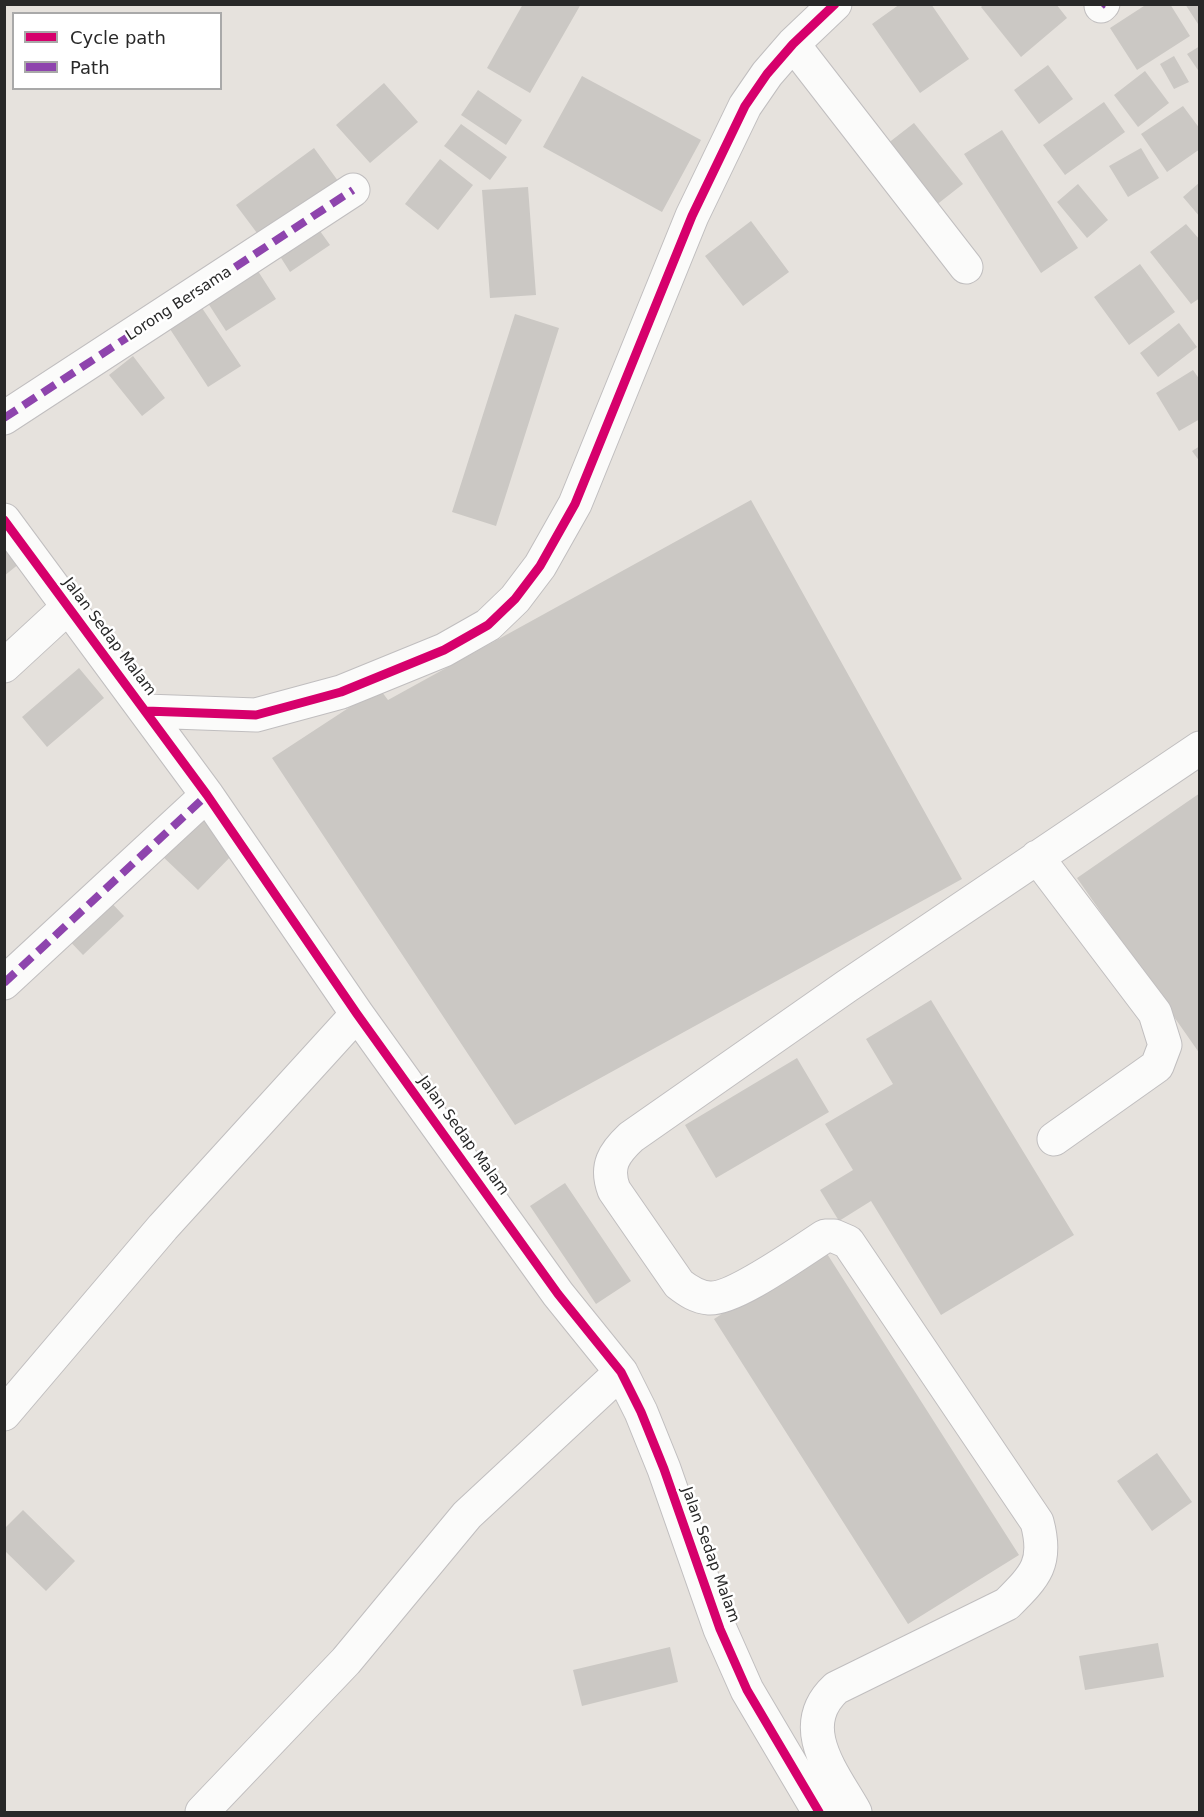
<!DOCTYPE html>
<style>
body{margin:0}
#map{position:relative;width:1204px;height:1817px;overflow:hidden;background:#e6e2dd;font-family:"DejaVu Sans",sans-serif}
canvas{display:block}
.frame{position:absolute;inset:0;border:6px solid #282828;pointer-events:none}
.legend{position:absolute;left:12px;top:12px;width:210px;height:78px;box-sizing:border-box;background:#fff;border:2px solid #a9a9a9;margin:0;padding:8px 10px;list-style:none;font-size:18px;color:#282828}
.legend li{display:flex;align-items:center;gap:12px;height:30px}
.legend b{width:30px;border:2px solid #a9a9a9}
</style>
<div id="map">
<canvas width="1204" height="1817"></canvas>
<div class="frame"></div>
<ul class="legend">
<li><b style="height:8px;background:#d6006c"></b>Cycle path</li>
<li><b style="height:8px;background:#8e44ad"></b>Path</li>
</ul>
</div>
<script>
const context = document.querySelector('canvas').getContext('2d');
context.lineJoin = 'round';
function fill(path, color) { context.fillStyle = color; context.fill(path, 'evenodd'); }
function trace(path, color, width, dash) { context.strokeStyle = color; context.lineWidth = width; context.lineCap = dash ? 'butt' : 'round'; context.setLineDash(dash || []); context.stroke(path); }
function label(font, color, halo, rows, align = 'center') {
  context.font = font + ' "DejaVu Sans",sans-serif'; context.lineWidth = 5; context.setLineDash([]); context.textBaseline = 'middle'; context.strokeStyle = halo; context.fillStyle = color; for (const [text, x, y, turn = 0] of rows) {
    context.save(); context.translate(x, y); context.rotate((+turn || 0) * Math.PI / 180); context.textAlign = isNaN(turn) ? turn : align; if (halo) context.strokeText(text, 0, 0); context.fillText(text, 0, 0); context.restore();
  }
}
const building = new Path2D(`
 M 523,4 L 581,4 L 530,93 L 487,68 Z
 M 900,4 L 931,4 L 969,59 L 920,93 L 872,24 Z
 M 984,4 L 1056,4 L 1067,18 L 1021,57 L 981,7 Z
 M 1147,4 L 1170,4 L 1190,36 L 1137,70 L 1110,28 Z
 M 1185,4 L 1200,4 L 1200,27 Z
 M 1200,46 L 1200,73 L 1187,54 Z
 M 1174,56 L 1189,82 L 1174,89 L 1160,64 Z
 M 1048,65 L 1073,99 L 1039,124 L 1014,90 Z
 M 1145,71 L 1169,103 L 1138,127 L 1114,95 Z
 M 582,76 L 701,140 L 662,212 L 543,147 Z
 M 384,83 L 418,122 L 370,163 L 336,125 Z
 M 478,90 L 522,120 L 506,145 L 461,115 Z
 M 1104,102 L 1125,132 L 1065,175 L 1043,145 Z
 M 1183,106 L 1200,129 L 1200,149 L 1167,172 L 1141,134 Z
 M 914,123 L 963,184 L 935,206 L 887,144 Z
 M 461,124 L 507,157 L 490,180 L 444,146 Z
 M 1002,130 L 1078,248 L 1041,273 L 964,154 Z
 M 314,148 L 341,185 L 263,241 L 236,205 Z
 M 1141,148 L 1159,178 L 1128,197 L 1109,166 Z
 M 440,159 L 473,185 L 438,230 L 405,204 Z
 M 1200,182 L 1200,217 L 1183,197 Z
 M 1078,184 L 1108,220 L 1087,238 L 1057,202 Z
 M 528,187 L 536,295 L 490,298 L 482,190 Z
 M 751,221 L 789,272 L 743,306 L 705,256 Z
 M 315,224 L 330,245 L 290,272 L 276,250 Z
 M 1186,224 L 1200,240 L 1200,298 L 1191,304 L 1150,252 Z
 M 1140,264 L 1175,312 L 1129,345 L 1094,297 Z
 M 254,265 L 276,299 L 226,331 L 204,297 Z
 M 200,305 L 241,366 L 208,387 L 168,326 Z
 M 515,314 L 559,328 L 496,526 L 452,512 Z
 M 1179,323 L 1197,347 L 1158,377 L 1140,353 Z
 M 133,356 L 165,398 L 142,416 L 109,375 Z
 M 1193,370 L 1200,380 L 1200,419 L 1179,431 L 1156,393 Z
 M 1200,446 L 1200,462 L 1192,451 Z
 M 751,500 L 962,879 L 515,1125 L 272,758 L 379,688 L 388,700 Z
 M 4,535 L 25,559 L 4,576 Z
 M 79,668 L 104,698 L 47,747 L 22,717 Z
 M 1200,793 L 1200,1054 L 1077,878 Z
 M 199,815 L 236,851 L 198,890 L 160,854 Z
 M 103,894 L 124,916 L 83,955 L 62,933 Z
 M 931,1000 L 1074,1235 L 941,1315 L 871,1201 L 839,1221 L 820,1190 L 853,1170 L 825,1124 L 893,1084 L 866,1039 Z
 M 797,1058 L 829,1112 L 716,1178 L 685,1125 Z
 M 565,1183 L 631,1281 L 596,1304 L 530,1206 Z
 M 824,1249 L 1019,1555 L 908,1624 L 714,1319 Z
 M 1157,1453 L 1192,1502 L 1152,1531 L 1117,1481 Z
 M 23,1510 L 75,1561 L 46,1591 L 4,1550 L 4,1529 Z
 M 1158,1643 L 1164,1677 L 1085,1690 L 1079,1656 Z
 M 670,1647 L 678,1682 L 582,1706 L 573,1670 Z`);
const minor = new Path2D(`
 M 1101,6 L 1103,4
 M 793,44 L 966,267
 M 4,418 L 353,190
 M 4,520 L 207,795 L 357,1014 L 558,1294 L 621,1372 L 641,1412 L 664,1469 L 720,1629 L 747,1690 L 819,1812
 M 4,666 L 67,608
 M 146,711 L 256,715 L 341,692 L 444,650 L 488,625 L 515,599 L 540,566 L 575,504 L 692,216 L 745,106 L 767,74 L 793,44 L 835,4
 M 1037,857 L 1155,1013 L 1165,1045 L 1157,1066 L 1054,1139
 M 4,983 L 207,795
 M 4,1414 L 163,1227 L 357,1014
 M 202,1812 L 346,1661 L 467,1515 L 621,1372
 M 855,1812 C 833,1773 794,1727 836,1688 L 1007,1604 C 1036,1575 1048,1563 1037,1522 L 848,1242 L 834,1236 L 825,1236 C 801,1251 734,1300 709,1298 C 697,1297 688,1291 679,1284 L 614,1190 C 605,1166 614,1153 631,1137 L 847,986 L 1200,748`);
const quiet = new Path2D(`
 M 1101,6 L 1103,4
 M 4,418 L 353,190
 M 4,983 L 207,795`);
const cycleway = new Path2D(`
 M 4,520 L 207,795 L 357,1014 L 558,1294 L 621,1372 L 641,1412 L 664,1469 L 720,1629 L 747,1690 L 819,1812
 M 146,711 L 256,715 L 341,692 L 444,650 L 488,625 L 515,599 L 540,566 L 575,504 L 692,216 L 745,106 L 767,74 L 793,44 L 835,4`);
const streetNames = [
 ["Lorong Bersama",179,304,-33],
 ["Jalan Sedap Malam",109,637,53],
 ["Jalan Sedap Malam",463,1136,54],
 ["Jalan Sedap Malam",710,1555,70]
];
fill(building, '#cbc8c4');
trace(minor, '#c0bebf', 35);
trace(minor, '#fbfbfa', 33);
trace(quiet, '#8e44ad', 8, [15, 8]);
trace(cycleway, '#d6006c', 9);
label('15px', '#282828', '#fff', streetNames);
</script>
